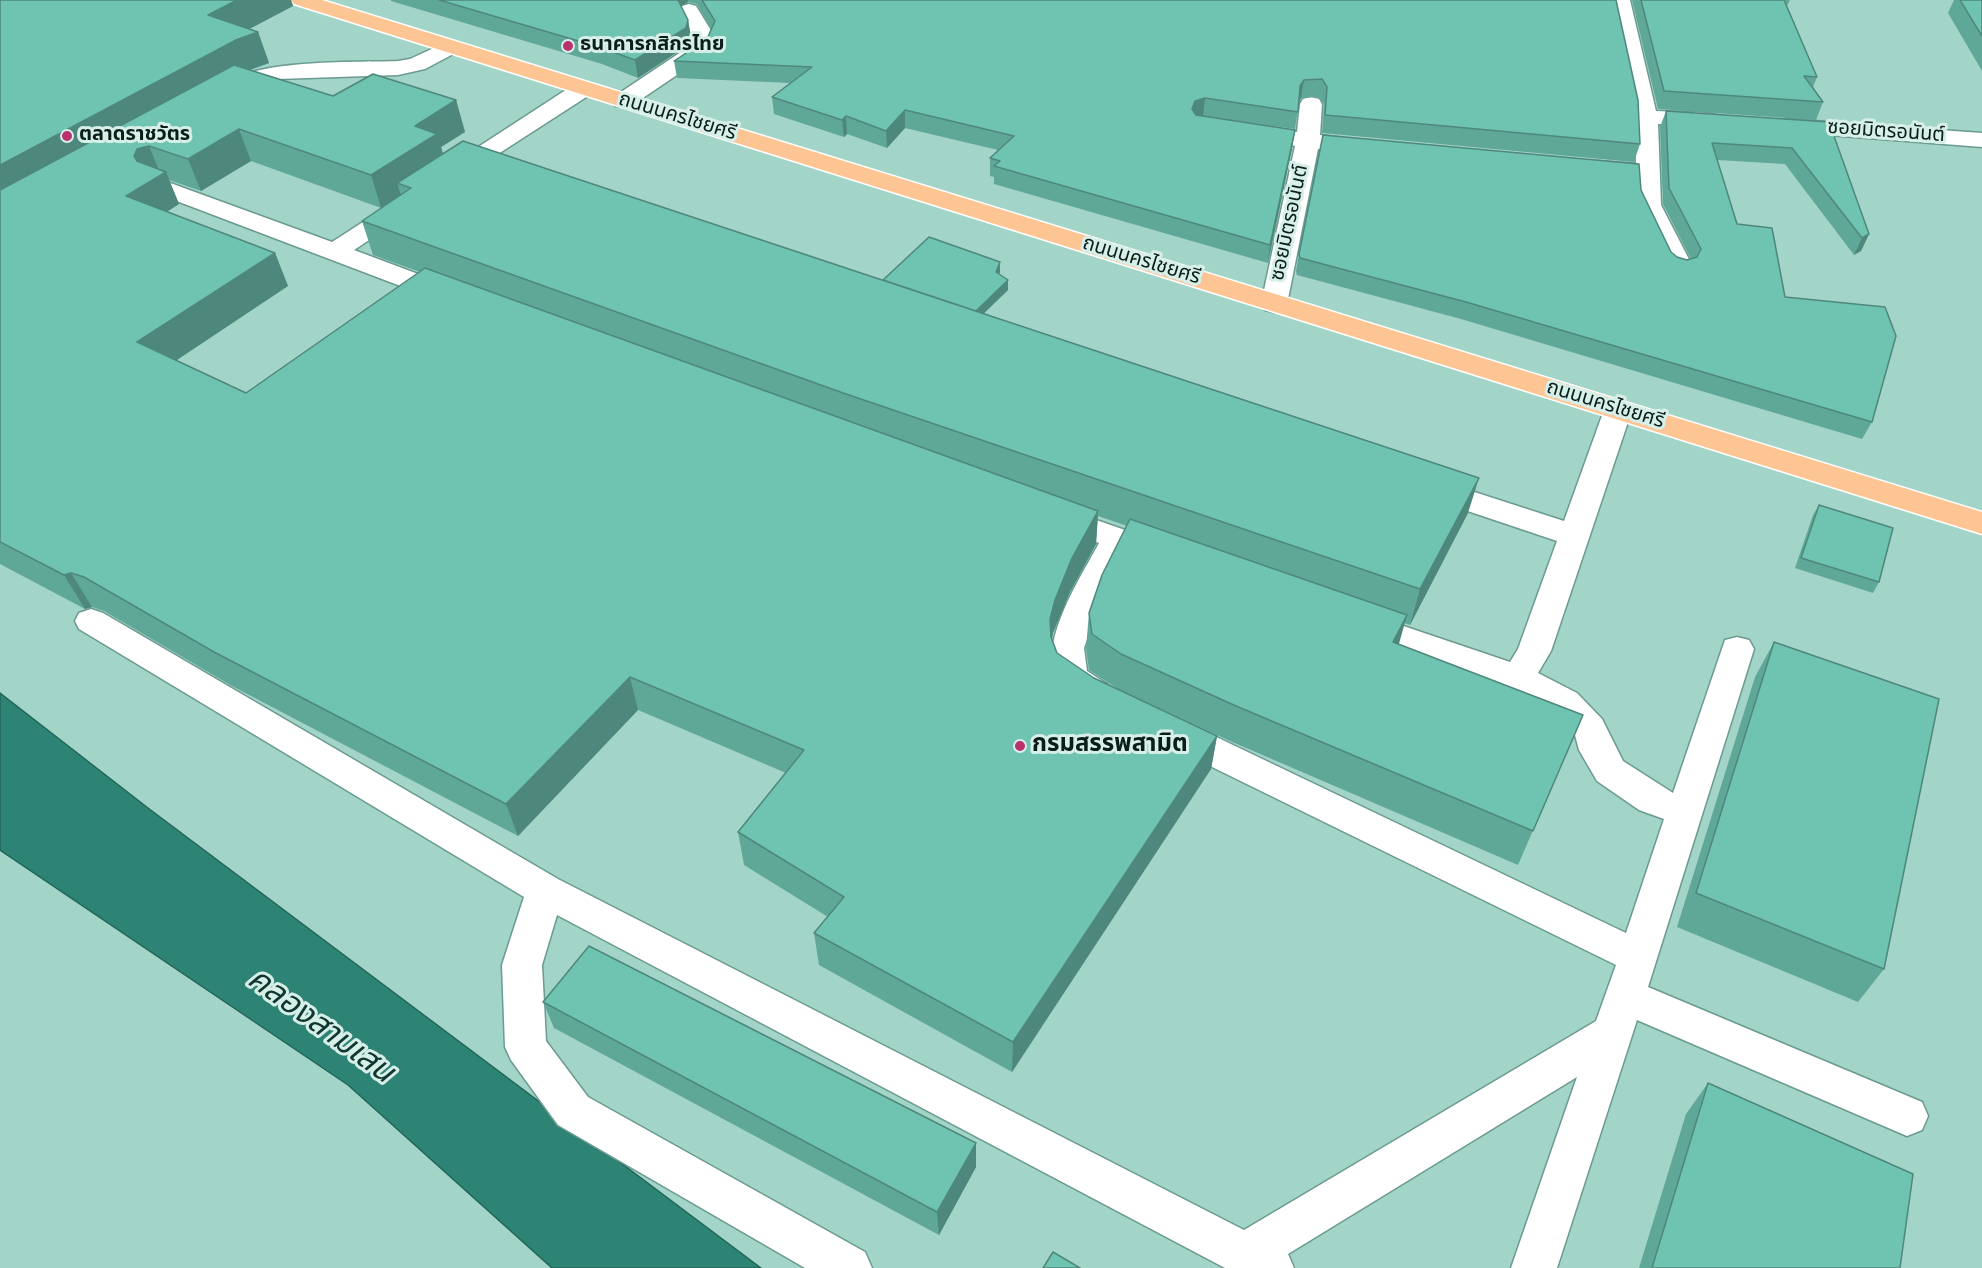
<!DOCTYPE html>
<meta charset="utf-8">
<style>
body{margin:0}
canvas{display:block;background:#a3d4c8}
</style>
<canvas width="1982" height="1268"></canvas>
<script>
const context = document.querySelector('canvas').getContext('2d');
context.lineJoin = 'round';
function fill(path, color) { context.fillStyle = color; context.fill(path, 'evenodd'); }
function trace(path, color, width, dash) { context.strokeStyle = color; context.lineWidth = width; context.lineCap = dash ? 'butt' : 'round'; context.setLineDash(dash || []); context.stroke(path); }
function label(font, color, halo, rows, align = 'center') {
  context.font = font + ' Spectral,"Noto Sans Thai",serif'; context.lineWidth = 6; context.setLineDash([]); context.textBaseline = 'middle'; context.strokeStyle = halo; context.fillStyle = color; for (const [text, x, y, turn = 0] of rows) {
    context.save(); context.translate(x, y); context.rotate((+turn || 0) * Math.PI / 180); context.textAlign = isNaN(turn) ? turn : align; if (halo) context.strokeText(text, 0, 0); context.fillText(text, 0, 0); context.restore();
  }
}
const water = new Path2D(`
 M 0,693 L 148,808 L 761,1268 L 552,1268 L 348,1085 L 0,850 Z`);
const minor = new Path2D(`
 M 1610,0 L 1630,0 L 1656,111 L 1708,113 L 1716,115 L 1719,120 L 1716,125 L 1708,127 L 1658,124 L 1661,205 L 1693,267 L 1689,272 L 1680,275 L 1671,272 L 1667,267 L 1637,205 L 1636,178 L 1587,173 L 1583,168 L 1587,163 L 1595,161 L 1636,164 L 1635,117 Z
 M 689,4 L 696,6 L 715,37 L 708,54 L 631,106 L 615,106 L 612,101 L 615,96 L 690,46 L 693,37 L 679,10 L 682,6 Z
 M 449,41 L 457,42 L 460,47 L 457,52 L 425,69 L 398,75 L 277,79 L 226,100 L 218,98 L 215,93 C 240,57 356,63 398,61 L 410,59 Z
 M 583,82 L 591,84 L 594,89 L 591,94 L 495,156 L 514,163 L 518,168 L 514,173 C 501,176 473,169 465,158 L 469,153 L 575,84 Z
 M 1311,97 L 1319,99 L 1322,104 L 1320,135 L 1373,142 L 1377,147 L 1373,152 L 1365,154 L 1318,149 L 1287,304 L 1283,310 L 1274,312 L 1265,310 L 1261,304 L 1295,146 L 1241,136 L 1237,131 L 1241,126 L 1249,124 L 1297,132 L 1300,104 L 1303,99 Z
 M 1786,119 L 1982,133 L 1982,147 L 1778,131 L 1774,126 L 1778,121 Z
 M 162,180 L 332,242 L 394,202 L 403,200 L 412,202 L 415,207 L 412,212 L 354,250 L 458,289 L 462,295 L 458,301 L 449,303 L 440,301 L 153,192 L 150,187 L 153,182 Z
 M 1618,401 L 1628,404 L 1632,410 L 1551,651 L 1538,673 L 1577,693 L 1602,719 L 1623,761 L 1673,793 L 1725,640 L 1737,637 L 1749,640 L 1754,649 L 1648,987 L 1922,1102 L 1928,1116 L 1922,1130 L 1907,1136 L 1637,1020 L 1557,1268 L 1511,1268 L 1577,1077 L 1288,1254 L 1294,1268 L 1225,1268 L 557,915 L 542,965 L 546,1041 L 588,1097 L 865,1252 L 872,1268 L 805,1268 L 558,1125 L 511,1060 L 505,1047 L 502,965 L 524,897 L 79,629 L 75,621 L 79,613 L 91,609 L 103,613 L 558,879 L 1244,1230 L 1596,1021 L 1616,965 L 1161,742 L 1156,732 L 1161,722 L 1173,718 L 1185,722 L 1626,933 L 1664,819 L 1639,810 L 1597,781 L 1579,750 L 1575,735 L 1553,711 L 1506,687 L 1347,631 L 1343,623 L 1347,615 L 1359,611 L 1510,662 L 1518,649 L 1557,541 L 1417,494 L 1413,487 L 1417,480 L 1428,477 L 1564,521 L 1604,410 L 1608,404 Z
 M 1056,506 L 1174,547 L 1179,555 L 1174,563 L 1163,566 L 1125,553 L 1097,610 L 1084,648 L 1087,671 L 1107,684 L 1112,693 L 1107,702 C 1091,707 1083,702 1069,693 C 1024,662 1080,579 1099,543 L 1045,523 L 1041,516 L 1045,509 Z`);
const major = new Path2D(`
 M 291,0 L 322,0 L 1982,512 L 1982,534 L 294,4 Z`);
const wall = new Path2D(`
 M 0,0 L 291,0 L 293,6 L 249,29 L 258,32 L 269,63 L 250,70 L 333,96 L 456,100 L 465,132 L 441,147 L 443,154 L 883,280 L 1000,272 L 999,274 L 1008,290 L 984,313 L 1468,513 L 1410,625 L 1404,623 L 1398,644 L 1583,715 L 1518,865 L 1230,741 L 1118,689 L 1089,670 L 1086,648 L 1089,613 L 1127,526 L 1098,516 L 1096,544 L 1070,592 L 1053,633 L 1052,640 L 1057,653 L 1094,678 L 1217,736 L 1211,769 L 1012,1072 L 819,965 L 814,933 L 828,917 L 744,865 L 738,832 L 786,773 L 638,710 L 518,836 L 232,686 L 104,611 L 92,607 L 85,609 L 0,564 ZM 251,161 L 381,208 L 362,221 L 373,255 L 420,272 L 246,393 L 176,360 L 288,286 L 275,253 L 167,212 L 179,204 L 169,180 L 201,191 Z
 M 391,0 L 1616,0 L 1640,144 L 1634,162 L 1322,133 L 1324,104 L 1319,97 L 1301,98 L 1299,102 L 1295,129 L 1209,117 L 1295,130 L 1292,148 L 1268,263 L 994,184 L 994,177 L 990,176 L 990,158 L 998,150 L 905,128 L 887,148 L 847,134 L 844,137 L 774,114 L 772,97 L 790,83 L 677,78 L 674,61 L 707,39 L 711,29 L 697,4 L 688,2 L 681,6 L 688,20 L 691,37 L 688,45 L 638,78 L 602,64 L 391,1 Z
 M 1632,0 L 1790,0 L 1787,6 L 1817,77 L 1813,87 L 1823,102 L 1816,120 L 1658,109 Z
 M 1954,0 L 1982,0 L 1982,71 L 1948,13 Z
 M 1666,111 L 1829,122 L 1869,234 L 1861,251 L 1854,255 L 1785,164 L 1717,160 L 1737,224 L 1785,297 L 1872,422 L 1862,439 L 1461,319 L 1297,275 L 1296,271 L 1299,254 L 1641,190 L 1671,252 L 1677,257 L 1687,260 L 1691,259 L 1663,204 L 1660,127 Z
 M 1819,505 L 1879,582 L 1873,593 L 1795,568 L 1813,515 Z
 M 1774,642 L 1884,969 L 1858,1002 L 1677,927 L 1755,677 Z
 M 543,1002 L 976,1167 L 939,1235 L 554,1028 Z
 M 1708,1083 L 1900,1268 L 1639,1268 L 1686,1114 Z`);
const shadedWall = new Path2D(`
 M 237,0 L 291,0 L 293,6 L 219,45 L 208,15 Z
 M 676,0 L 688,0 L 688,2 L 677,9 Z
 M 688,20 L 691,37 L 688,45 L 638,78 L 635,60 Z
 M 258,32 L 269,63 L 247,71 L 0,206 L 0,165 L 236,40 Z
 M 1304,80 L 1301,98 L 1298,104 L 1300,86 Z
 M 1205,98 L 1203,116 L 1193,119 L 1192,109 L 1195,101 Z
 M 456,100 L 465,132 L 441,147 L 446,165 L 397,183 L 401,195 L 381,208 L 371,175 L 415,126 Z
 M 905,110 L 905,128 L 887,148 L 886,131 Z
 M 846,116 L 847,134 L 844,137 L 842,120 Z
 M 239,129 L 251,161 L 201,191 L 188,159 Z
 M 1295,130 L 1292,148 L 1268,263 L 1270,245 Z
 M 149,146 L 161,175 L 166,172 L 179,204 L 140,228 L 126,196 L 134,156 L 137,149 Z
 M 1869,234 L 1861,251 L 1854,255 L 1862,238 Z
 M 275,253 L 288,286 L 153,376 L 137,342 Z
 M 1000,262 L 1000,272 L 996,282 L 996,272 Z
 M 1008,280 L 1008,290 L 975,322 L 975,312 Z
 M 1479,478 L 1468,513 L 1410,625 L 1420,589 Z
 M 1098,511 L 1096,544 L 1070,592 L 1053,633 L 1049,653 L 1050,619 L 1055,600 L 1072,558 Z
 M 71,573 L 92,607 L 85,609 L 64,575 Z
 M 1407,615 L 1397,651 L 1393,642 Z
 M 630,677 L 638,710 L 518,836 L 506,804 Z
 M 1217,736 L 1211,769 L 1012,1072 L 1013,1042 Z
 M 976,1143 L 976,1167 L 939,1235 L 937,1212 Z`);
const building = new Path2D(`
 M 0,0 L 237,0 L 208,15 L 258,32 L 236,40 L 0,165 Z
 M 439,0 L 678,0 L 688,20 L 686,28 L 635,60 L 599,47 Z
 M 702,0 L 1616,0 L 1638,100 L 1640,144 L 1325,115 L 1327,87 L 1322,79 L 1304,80 L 1300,86 L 1298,112 L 1205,98 L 1195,101 L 1192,109 L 1196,115 L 1295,130 L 1270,245 L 994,166 L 1000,161 L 990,158 L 1014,136 L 905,110 L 886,131 L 846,116 L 842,120 L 772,97 L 812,67 L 674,61 L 707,39 L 715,21 Z
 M 1641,0 L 1784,0 L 1817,77 L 1804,76 L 1823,102 L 1664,91 Z
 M 1960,0 L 1982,0 L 1982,36 Z
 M 234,65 L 333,96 L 373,74 L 456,100 L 415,126 L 437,134 L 371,175 L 239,129 L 188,159 L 149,146 L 137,149 L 134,156 L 137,161 L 166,172 L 126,196 L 275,253 L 137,342 L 246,393 L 425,268 L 1098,511 L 1072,558 L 1055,600 L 1050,619 L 1051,637 L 1057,653 L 1094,678 L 1217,736 L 1013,1042 L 814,933 L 844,897 L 738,832 L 804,750 L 630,677 L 506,804 L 214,652 L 84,577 L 71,573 L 64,575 L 0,542 L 0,190 Z
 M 1666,111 L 1829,122 L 1869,234 L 1862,238 L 1792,148 L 1712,143 L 1737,224 L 1772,228 L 1785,297 L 1885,307 L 1896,336 L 1872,422 L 1466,302 L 1300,258 L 1299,254 L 1323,135 L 1639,164 L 1641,190 L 1671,252 L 1677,257 L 1687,260 L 1697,257 L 1701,249 L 1669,188 Z
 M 463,141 L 1479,478 L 1420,589 L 846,394 L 362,221 L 411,188 L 397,183 Z
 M 929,237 L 1000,262 L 996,272 L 1008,280 L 976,311 L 883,280 Z
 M 1819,505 L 1893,528 L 1879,582 L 1801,558 Z
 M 1130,519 L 1407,615 L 1393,642 L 1583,715 L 1533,831 L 1236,706 L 1121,654 L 1092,634 L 1089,613 L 1102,575 Z
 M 1774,642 L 1939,699 L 1884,969 L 1696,893 Z
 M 589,946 L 976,1143 L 937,1212 L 543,1002 Z
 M 1708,1083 L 1913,1174 L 1900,1268 L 1652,1268 Z
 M 1053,1252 L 1080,1268 L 1043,1268 Z`);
const markers = [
 [568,46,6,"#ba316d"],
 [67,136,6,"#ba316d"],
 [1020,746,6,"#ba316d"]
];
const farPoinames = [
 ["ธนาคารกสิกรไทย",580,46],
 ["ตลาดราชวัตร",79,136]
];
const farStreetnames = [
 ["ถนนนครไชยศรี",677,118,17],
 ["ซอยมิตรอนันต์",1886,133,4],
 ["ซอยมิตรอนันต์",1291,223,-78],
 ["ถนนนครไชยศรี",1141,262,17],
 ["ถนนนครไชยศรี",1605,406,17]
];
const poiNames = [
 ["กรมสรรพสามิต",1032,746]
];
const nearWaternames = [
 ["คลองสามเสน",319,1028,36]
];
fill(water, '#2d8474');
trace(water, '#226559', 1.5);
trace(minor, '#6b9a90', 3);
trace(major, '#fff', 3);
fill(minor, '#fff');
fill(major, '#fdc594');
fill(wall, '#5fa898');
fill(shadedWall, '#4e887c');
fill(building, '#6fc3b1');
trace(building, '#4e887c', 1.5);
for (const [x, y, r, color] of markers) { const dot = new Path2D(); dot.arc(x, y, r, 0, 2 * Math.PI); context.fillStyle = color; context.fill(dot); trace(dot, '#d7efe9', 2); }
label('bold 20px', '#0a1d19', '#d7efe9', farPoinames, 'left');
label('20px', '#0a1d19', '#d7efe9', farStreetnames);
label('bold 24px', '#0a1d19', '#d7efe9', poiNames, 'left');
label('italic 32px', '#0f3730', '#d7efe9', nearWaternames);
</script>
